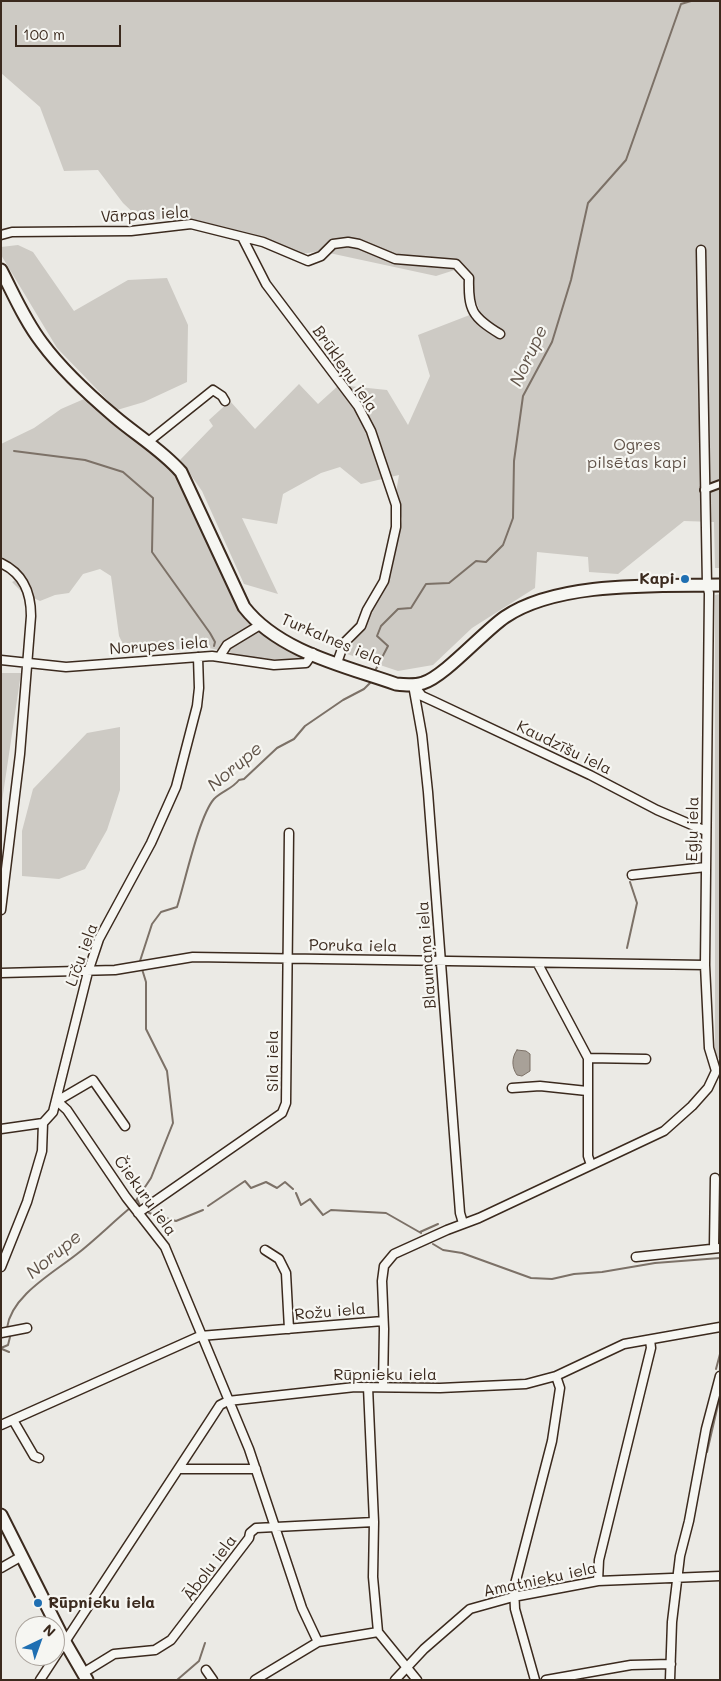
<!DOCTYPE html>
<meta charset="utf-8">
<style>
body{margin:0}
#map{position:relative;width:721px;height:1681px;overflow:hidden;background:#ebeae5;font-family:Mali,sans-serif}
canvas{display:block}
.frame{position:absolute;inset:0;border:2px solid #3b2a1e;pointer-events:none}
.north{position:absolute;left:15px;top:1616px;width:50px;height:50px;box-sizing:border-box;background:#f6f6f2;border:1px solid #aba49d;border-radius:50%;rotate:42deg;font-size:14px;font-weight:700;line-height:20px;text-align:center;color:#3b2a1e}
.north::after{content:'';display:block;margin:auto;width:18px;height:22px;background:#1f6fb2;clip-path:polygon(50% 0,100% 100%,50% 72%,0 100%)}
.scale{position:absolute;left:15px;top:25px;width:106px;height:22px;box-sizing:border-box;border:2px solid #3b2a1e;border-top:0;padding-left:6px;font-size:15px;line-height:18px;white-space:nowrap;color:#3b2a1e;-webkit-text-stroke:4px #f6f6f2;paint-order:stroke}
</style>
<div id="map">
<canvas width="721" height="1681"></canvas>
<div class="frame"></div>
<div class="north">N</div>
<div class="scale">100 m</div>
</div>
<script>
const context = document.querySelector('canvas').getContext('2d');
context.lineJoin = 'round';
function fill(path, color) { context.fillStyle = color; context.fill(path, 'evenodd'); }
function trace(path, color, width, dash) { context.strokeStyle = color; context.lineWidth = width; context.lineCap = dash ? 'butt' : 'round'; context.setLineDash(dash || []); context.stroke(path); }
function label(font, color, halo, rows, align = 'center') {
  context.font = font + ' Mali,sans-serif'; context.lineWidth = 4.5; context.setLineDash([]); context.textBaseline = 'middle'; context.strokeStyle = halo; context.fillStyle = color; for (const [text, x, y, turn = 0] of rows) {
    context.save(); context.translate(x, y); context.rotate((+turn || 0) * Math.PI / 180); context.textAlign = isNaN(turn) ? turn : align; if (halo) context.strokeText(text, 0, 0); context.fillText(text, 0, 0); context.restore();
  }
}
const green = new Path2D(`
 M 1,1 L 720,1 L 720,568 L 715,568 L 714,522 L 684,521 L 618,574 L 589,572 L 588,557 L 537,552 L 535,588 L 472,628 L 433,665 L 398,671 L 347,654 L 391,575 L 402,519 L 395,498 L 399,475 L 361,484 L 340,467 L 321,473 L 283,494 L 277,524 L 242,518 L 278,594 L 244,584 L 202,491 L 180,460 L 213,426 L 209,420 L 230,401 L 255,429 L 299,384 L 318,404 L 339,385 L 387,390 L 408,425 L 430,376 L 418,335 L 480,311 L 461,268 L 436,276 L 320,251 L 302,254 L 254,234 L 179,216 L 143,222 L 123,203 L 98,170 L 64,171 L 40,107 L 1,73 Z
 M 18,245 L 33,252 L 74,311 L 128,280 L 167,278 L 188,325 L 187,382 L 144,402 L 117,410 L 57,348 L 1,255 L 1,247 Z
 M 84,399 L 172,470 L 192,498 L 245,613 L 330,663 L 255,658 L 209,648 L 136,651 L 125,648 L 119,636 L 111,576 L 100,569 L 83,574 L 69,593 L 55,595 L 40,601 L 23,593 L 12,582 L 20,578 L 5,565 L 10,563 L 1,559 L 1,444 L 34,428 L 61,409 Z
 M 720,594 L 720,1060 L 715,1054 L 715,595 Z
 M 1,673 L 21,673 L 1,808 Z
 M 120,727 L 120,790 L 107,830 L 85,869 L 59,879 L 22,876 L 22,831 L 33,789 L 87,733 Z`);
const water = new Path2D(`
 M 517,1050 L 526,1051 L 530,1054 L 530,1071 L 522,1076 L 517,1075 C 512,1068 511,1058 517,1050 Z`);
const stream = new Path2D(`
 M 14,451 L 85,460 L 123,472 L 153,498 L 152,552 L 210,633 L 215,642 L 214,646
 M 376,669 L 388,646 L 377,636 L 381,626 L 398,609 L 411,608 L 426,584 L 449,583 L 476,561 L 486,562 L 503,545 L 513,518 L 514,461 L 523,396 L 552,342 L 571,280 L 588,203 L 626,160 L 681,4 L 691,1
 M 627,948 L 637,903 L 630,882
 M 140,961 L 152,924 L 161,912 L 177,907 C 185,882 199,816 214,799 C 222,791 232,789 239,780 L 244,779 L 277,748 L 294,739 L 305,726 L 343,700 L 364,689 L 372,681
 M 296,1193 L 301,1205 L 310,1199 L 323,1215 L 331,1210 L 386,1213 L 421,1233
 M 137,1199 L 140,1206
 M 135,1202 L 151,1178 L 173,1123 L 167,1071 L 146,1029 L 146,982 L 142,969
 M 208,1206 L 245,1181 L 251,1188 L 266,1182 L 277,1188 L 285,1182 L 293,1189
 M 149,1213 L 176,1221 L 203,1210
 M 420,1232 L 438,1224
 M 433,1244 L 443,1250 L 462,1253 L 531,1278 L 552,1279 L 574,1274 L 602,1272 L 655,1263 L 720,1258
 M 7,1328 C 11,1296 53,1273 77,1254 C 95,1240 112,1223 130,1208
 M 1,1348 L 8,1345 L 10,1337
 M 2,1349 L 9,1352
 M 716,1369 L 720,1354
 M 707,1452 L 720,1396
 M 177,1680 L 199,1661 L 205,1643`);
const pedestrian = new Path2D(`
 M 704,490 L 720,484`);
const minor = new Path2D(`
 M 1,235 L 12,232 L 131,231 L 191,224 L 263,242 L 308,261 L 321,256 L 333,244 L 348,242 L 359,244 L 395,259 L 456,264 L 469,278 C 468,310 472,317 500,334
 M 242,237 L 266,284 L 358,406 L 371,431 L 396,505 L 396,527 L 384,581 L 367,610 L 361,626 L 344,643 L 337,663
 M 701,250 L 707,585 L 709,593 L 705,965 L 709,1048 L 716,1071
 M 148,442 L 213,390 L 222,396 L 225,401
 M 1,563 C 24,574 31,593 31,616 L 20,754 L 1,910
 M 220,656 L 227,645 L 260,625
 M 1,660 L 66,667 L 212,656 L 274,665 L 306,663 L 313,653
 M 413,685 L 422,735 L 428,792 L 460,1213 L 463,1223
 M 415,687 L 422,696 L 433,701 L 590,775 L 657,810 L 706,831
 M 632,875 L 706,867
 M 538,964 L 588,1058 L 588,1156 L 591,1165
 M 1,973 L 115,970 L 193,957 L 705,965
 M 588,1058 L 646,1059
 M 512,1088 L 540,1086 L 587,1091
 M 125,1126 L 93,1080 L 57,1101 L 67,1110 L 126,1197 L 165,1247 L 249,1449 L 302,1608 L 318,1642
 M 1,1129 L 43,1123
 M 138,1213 L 282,1113 L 286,1103 L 289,833
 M 714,1247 L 715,1178
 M 265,1250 L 279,1259 L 286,1273 L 289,1329
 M 636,1257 L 720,1248
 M 1,1267 L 27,1202 L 42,1151 L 43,1123 L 53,1112 L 88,972 L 99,939 L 151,843 L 176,787 L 197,706 L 199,688 L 198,657
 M 1,1333 L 27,1328
 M 368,1387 L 374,1522 L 373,1577 L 378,1632 L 417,1680
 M 383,1387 L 384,1329 L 382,1281 L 384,1266 L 394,1254 L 447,1230 L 479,1218 L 664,1131 L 692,1106 L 708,1088 L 716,1071
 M 13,1420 L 34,1456 L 39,1458
 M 1,1425 L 200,1336 L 383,1321
 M 179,1469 L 256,1469
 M 1,1568 L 22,1556
 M 598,1581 L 599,1560 L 651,1348 L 650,1340
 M 206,1670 L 213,1680
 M 83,1673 L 114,1654 L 155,1650 L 171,1640 L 249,1538 L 250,1533 L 256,1528 L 374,1522
 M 40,1680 L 209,1422 L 220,1405 L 228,1401 L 355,1387 L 440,1388 L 526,1384 L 556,1376 L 624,1344 L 720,1327
 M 255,1680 L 318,1642 L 378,1632
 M 395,1680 L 424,1649 L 470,1609 L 513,1597 L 598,1581 L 720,1576
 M 535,1680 L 515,1609 L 514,1588 L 552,1441 L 560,1388 L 556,1376
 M 546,1680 L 631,1665 L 671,1664
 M 670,1680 L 672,1622 L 680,1556 L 689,1521 L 706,1429 L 720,1376`);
const secondary = new Path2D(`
 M 1,270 C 14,295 25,321 42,343 C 62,370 88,394 114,416 C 136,435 162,450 181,472 L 244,607 C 279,652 345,666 396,684 C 405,685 414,686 423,683 C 444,677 483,632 505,617 C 558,581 656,586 720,585
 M 1,1515 L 65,1642 L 87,1680`);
const markers = [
 [685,579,5,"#1f6fb2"],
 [38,1603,5,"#1f6fb2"]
];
const streetNames = [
 ["Vārpas iela",145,215,-3],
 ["Brūkleņu iela",345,369,55],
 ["Turkalnes iela",332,640,23],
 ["Norupes iela",159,646,-4],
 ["Kaudzīšu iela",564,748,26],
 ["Egļu iela",693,829,-89],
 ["Poruka iela",353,946,1],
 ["Līču iela",82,955,-70],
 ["Blaumaņa iela",427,955,-94],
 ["Sila iela",273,1061,-90],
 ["Čiekuru iela",145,1196,54],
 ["Rožu iela",330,1312,-5],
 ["Rūpnieku iela",385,1375],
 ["Ābolu iela",210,1568,-53],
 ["Amatnieku iela",540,1580,-12]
];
const parkNames = [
 ["Ogres",637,445],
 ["pilsētas kapi",637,463]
];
const poiNames = [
 ["Kapi",675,579],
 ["Rūpnieku iela",48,1603,"left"]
];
const waterNames = [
 ["Norupe",529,356,-65],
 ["Norupe",235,767,-40],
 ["Norupe",54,1255,-39]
];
fill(green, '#cdcac4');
fill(water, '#a8a198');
trace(water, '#7c7167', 1);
trace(stream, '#7c7167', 2);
trace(pedestrian, '#3b2a1e', 10);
trace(minor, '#3b2a1e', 11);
trace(secondary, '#3b2a1e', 15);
trace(pedestrian, '#f6f6f2', 6);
trace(minor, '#f6f6f2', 8);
trace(secondary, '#f6f6f2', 11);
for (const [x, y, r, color] of markers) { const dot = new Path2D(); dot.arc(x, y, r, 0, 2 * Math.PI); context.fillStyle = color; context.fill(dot); trace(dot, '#f6f6f2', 2); }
label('16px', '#3b2a1e', '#f6f6f2', streetNames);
label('16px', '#605248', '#f6f6f2', parkNames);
label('bold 16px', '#3b2a1e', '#f6f6f2', poiNames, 'right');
label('italic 18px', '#615449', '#f6f6f2', waterNames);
</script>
